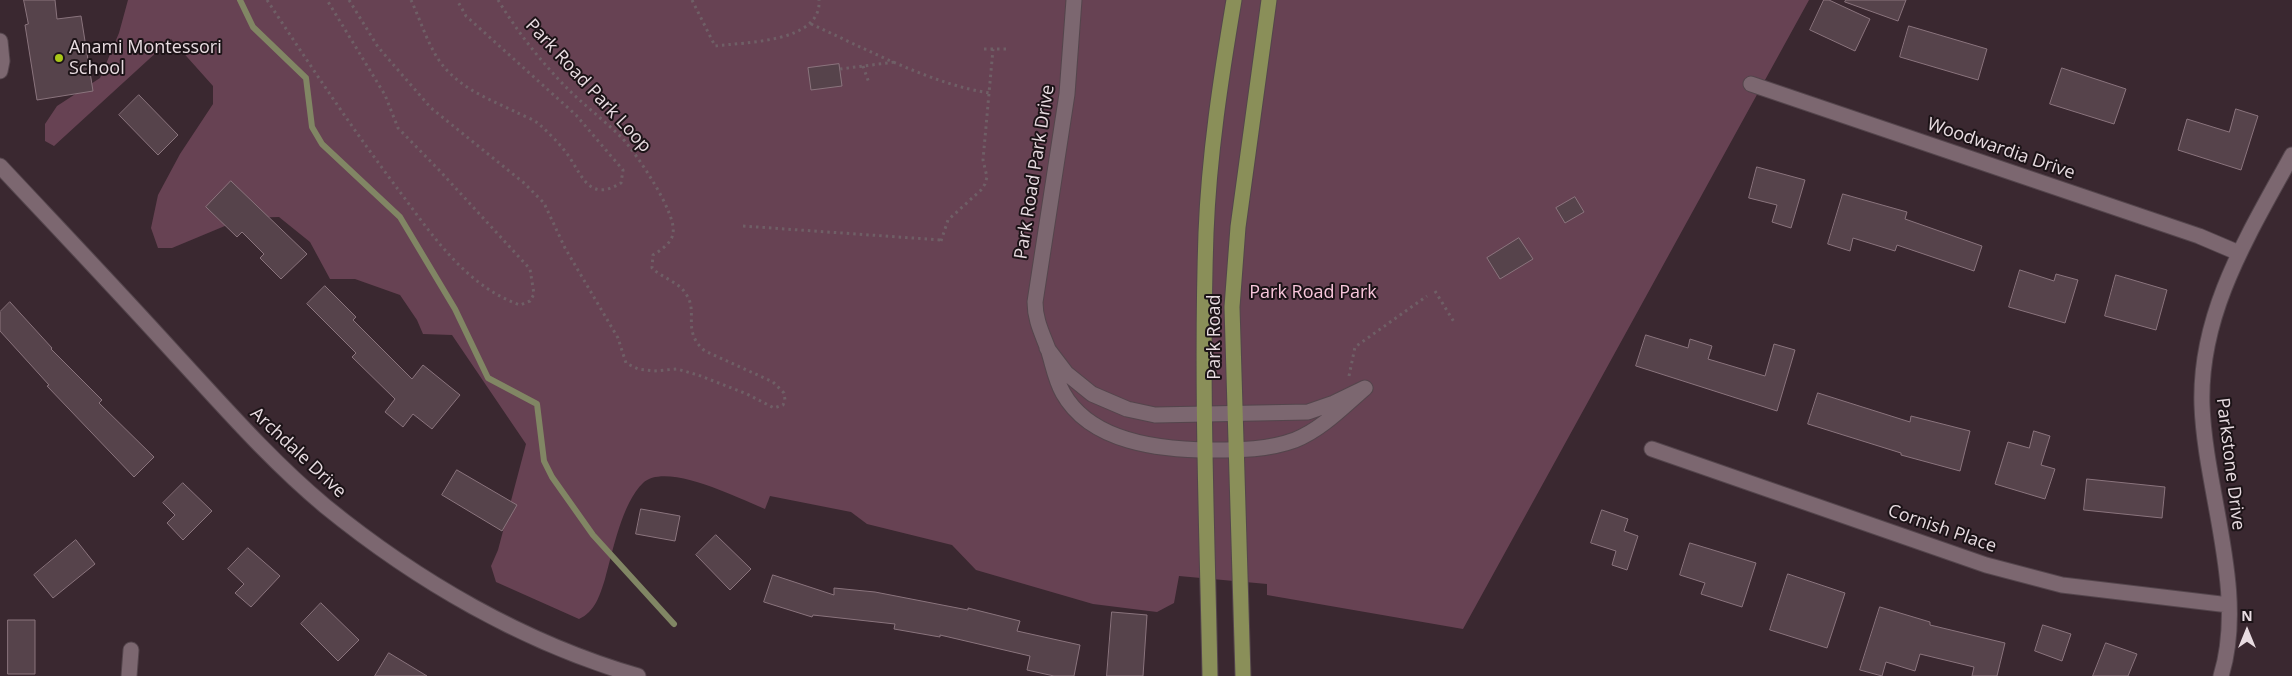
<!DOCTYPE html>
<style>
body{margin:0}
#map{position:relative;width:2292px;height:676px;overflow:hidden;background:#3a2830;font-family:"Open Sans",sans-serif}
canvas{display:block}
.north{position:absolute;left:2222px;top:606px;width:50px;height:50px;-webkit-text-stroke:4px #1c1317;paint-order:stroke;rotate:0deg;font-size:14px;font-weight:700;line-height:20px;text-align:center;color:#e8dce1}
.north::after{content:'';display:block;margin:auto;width:18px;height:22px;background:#e8dce1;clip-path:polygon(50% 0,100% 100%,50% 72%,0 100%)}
</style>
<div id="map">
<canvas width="2292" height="676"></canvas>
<div class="north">N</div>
</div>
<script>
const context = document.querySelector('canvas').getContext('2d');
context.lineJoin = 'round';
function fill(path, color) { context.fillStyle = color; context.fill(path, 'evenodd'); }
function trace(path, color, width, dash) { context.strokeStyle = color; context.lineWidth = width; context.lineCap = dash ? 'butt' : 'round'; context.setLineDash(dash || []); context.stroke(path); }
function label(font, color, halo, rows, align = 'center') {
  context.font = font + ' "Open Sans",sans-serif'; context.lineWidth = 4; context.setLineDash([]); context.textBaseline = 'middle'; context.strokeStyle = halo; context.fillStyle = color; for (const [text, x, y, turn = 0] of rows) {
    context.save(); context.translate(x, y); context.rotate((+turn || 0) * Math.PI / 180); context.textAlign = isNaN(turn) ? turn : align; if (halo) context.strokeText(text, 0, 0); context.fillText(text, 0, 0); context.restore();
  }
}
const green = new Path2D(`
 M 128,0 L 1809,0 L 1463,629 L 1267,595 L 1267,584 L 1179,576 L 1174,603 L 1157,612 L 1093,604 L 976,570 L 952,545 L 867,524 L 851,512 L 770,496 L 765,509 C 740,499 666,461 643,483 C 622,503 613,551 605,579 C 600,595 595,612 579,619 L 496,582 L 491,566 L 498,550 L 526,444 L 452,335 L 423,334 L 417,320 L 400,295 L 355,279 L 330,279 L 310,242 L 279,217 L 244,218 L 172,248 L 158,248 L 151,228 L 158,195 L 180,154 L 213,104 L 213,86 L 171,39 L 54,146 L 45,141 L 45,124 L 57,106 L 100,78 L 119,33 Z`);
const stream = new Path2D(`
 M 240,0 L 253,27 L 306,78 L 312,127 L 322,144 L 400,217 L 455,309 L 488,378 L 537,404 L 544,461 L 552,477 L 593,535 L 674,624`);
const building = new Path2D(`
 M 24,0 L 55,0 L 57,19 L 81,16 L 93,91 L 37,100 L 25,25 L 28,24 Z
 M 1824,0 L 1829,0 L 1870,19 L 1855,51 L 1810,30 Z
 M 1846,0 L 1906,0 L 1898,21 L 1845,2 Z
 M 1909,26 L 1987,49 L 1978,80 L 1900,57 Z
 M 839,64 L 842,86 L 811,90 L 808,68 Z
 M 2062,68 L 2126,89 L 2114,124 L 2050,104 Z
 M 139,95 L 178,135 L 158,155 L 119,115 Z
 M 2236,109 L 2258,116 L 2241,170 L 2178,150 L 2187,119 L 2229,132 Z
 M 1757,167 L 1805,180 L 1791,228 L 1772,222 L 1777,205 L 1749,198 Z
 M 231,181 L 307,254 L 281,279 L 260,258 L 264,254 L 242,232 L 237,237 L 206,207 Z
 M 1843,194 L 1907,212 L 1905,219 L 1982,246 L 1974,271 L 1897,245 L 1895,251 L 1853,238 L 1850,251 L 1828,244 Z
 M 1575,197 L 1584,212 L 1565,223 L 1556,208 Z
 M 1519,238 L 1533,259 L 1500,279 L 1487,258 Z
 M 2020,270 L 2054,281 L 2056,274 L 2078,280 L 2065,323 L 2009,307 Z
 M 2116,275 L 2167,290 L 2156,330 L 2105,316 Z
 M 325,286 L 356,317 L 353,320 L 412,379 L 423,365 L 460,395 L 432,429 L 413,414 L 403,427 L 385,412 L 395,399 L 352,357 L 356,353 L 307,304 Z
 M 10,302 L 52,348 L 51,349 L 102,400 L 99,403 L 154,457 L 134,477 L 47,386 L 49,385 L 0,331 L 0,312 Z
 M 1646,335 L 1688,348 L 1690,339 L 1712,346 L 1708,359 L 1765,376 L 1774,344 L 1795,350 L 1777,411 L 1636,366 Z
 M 1818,393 L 1910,422 L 1911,416 L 1970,431 L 1960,471 L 1901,455 L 1901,453 L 1808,424 Z
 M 2034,431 L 2050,436 L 2041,465 L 2055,469 L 2045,499 L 1995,484 L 2008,442 L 2029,448 Z
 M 457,470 L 517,505 L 502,531 L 442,495 Z
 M 2087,479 L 2165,487 L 2162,518 L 2084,510 Z
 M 183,483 L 212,511 L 183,540 L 167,523 L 175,515 L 163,503 Z
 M 641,509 L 680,516 L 675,541 L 636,534 Z
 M 1602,510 L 1628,519 L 1624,531 L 1638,536 L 1627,570 L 1612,565 L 1616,551 L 1591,543 Z
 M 716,535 L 751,569 L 730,590 L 696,555 Z
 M 76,540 L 95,564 L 53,598 L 34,575 Z
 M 1690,543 L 1756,563 L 1742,607 L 1701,594 L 1705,583 L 1680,575 Z
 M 248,548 L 280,576 L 251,607 L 235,593 L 244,584 L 228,569 Z
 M 1788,574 L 1845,593 L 1827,648 L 1770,630 Z
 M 773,575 L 834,595 L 834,588 L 875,592 L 968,610 L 968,608 L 1020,621 L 1017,631 L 1080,645 L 1074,676 L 1054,676 L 1027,670 L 1030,656 L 940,635 L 940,637 L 894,629 L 895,624 L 813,615 L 812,617 L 764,602 Z
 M 321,603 L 359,640 L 338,661 L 301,624 Z
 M 1880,607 L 1930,622 L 1930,625 L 2005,643 L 1997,676 L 1972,676 L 1974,667 L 1920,654 L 1915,671 L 1886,662 L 1882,676 L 1860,670 Z
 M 1112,612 L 1147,615 L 1143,676 L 1107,676 Z
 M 8,620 L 35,620 L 35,674 L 8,674 Z
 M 2043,625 L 2071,634 L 2062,661 L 2035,651 Z
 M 2106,643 L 2137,654 L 2128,676 L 2093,676 Z
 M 389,653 L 427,676 L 375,676 Z`);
const path = new Path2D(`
 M 267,0 C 308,62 349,124 394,184 C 429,230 463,285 520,305 L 530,301 L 534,294 L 530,269 L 439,170 L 398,128 L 385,95 L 327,0
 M 349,0 L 378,47 L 431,108 L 524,183 L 544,203 L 565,248 L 618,338 L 626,363 L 638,369 L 654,371 L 677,369 L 698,375 L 747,394 L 774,408 L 783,405 L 785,400 L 784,393 L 773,382 L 705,351 C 681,331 699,313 686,294 C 679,282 662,278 652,268 L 653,255 C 661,250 672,243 673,233 C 677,213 636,153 622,138 C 603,119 581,103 563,84 C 538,58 517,31 498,0
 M 411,0 C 421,21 429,50 445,68 C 464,90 491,100 516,112 C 523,116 533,119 539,124 C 550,134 562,146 570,158 C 584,180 591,201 621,183 L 623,170 L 576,115 L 466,16 L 457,0
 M 692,0 L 715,46 C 744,42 822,43 819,0
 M 811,24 C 864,48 933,85 990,93
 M 984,49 L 1009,49
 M 863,66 L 869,83
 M 840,69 L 895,62
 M 743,226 L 941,240
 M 941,241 L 948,220 L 981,190 L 985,184 L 987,177 L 983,160 L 993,49
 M 1435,291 L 1454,322
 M 1349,376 L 1355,347 L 1427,296`);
const minor = new Path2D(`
 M 0,41 L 2,61 L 0,71
 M 1751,84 L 2199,236 L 2239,253
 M 0,166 C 59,229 118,291 176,355 C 224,407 271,461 325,506 C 417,581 524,643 638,676
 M 1047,348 L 1066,373 L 1092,394 L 1127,409 L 1155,415 L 1308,412 L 1334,403 L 1365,388 C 1344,406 1321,430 1295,440 C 1268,450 1240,450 1212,450 C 1161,450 1091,443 1063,393 C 1055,379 1053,364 1048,349 C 1042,333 1035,320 1035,302 L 1067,94 L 1074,0
 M 1652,449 L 1986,565 L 2062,585 L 2229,605
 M 129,676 L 131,650
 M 2221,676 C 2247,592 2205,491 2202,405 C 2199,312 2249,234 2292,155`);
const major = new Path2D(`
 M 1210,676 C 1207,528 1201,381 1206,233 C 1209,155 1221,77 1234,0
 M 1243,676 L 1232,307 L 1238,227 L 1269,0`);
const markers = [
 [59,58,5,"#a9c719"]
];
const poiNames = [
 ["Anami Montessori",69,48],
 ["School",69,69]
];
const streetNames = [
 ["Park Road Park Loop",588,86,47],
 ["Woodwardia Drive",2001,149,19],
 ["Park Road Park Drive",1035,172,-81],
 ["Park Road",1215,337,-90],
 ["Archdale Drive",298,453,43],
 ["Parkstone Drive",2230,464,83],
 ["Cornish Place",1942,529,19]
];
const parkNames = [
 ["Park Road Park",1313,293]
];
fill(green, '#674253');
trace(stream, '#818664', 6);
fill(building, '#56434b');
trace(building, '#8a747d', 1);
trace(minor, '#54454c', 17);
trace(major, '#54454c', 17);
trace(path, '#6f5f66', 3, [2.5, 4]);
trace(minor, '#7c6770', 15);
trace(major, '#8a8f59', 15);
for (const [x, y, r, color] of markers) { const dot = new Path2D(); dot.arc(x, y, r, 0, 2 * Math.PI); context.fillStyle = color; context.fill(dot); trace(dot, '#1c1317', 2); }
label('18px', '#e8dce1', '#1c1317', poiNames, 'left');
label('18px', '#e8dce1', '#1c1317', streetNames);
label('18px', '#f8c6db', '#1c1317', parkNames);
</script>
